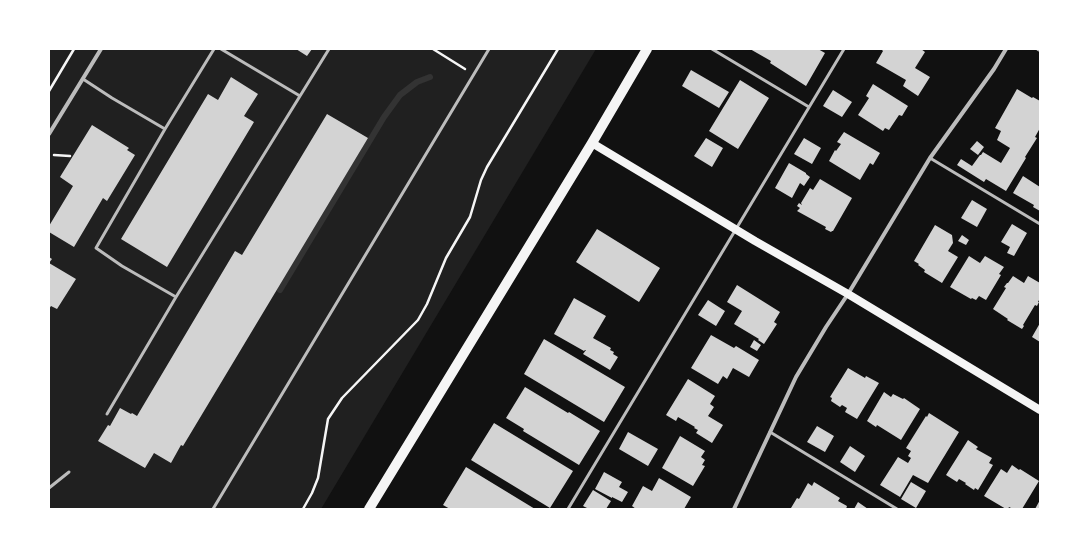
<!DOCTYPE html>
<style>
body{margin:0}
#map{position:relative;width:1089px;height:558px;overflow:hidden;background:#111;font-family:Bitter,serif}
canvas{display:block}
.frame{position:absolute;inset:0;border:50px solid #fff;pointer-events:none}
</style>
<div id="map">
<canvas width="1089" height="558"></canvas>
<div class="frame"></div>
</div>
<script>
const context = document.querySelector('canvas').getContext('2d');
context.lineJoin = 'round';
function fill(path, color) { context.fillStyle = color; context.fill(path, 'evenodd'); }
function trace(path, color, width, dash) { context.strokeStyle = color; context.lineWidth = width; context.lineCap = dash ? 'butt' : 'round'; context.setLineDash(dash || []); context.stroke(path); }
const green = new Path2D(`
 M 49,49 L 596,49 L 321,509 L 49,509 Z`);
const stream = new Path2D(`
 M 280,290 L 384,117 L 400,95 L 417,82 L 430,77`);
const building = new Path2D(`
 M 296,49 L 312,49 L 307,56 Z
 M 750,49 L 818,49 L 825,53 L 806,86 L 770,63 L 771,61 Z
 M 883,49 L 921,49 L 925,52 L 915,68 L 930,77 L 918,96 L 903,86 L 906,80 L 880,65 L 876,63 L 883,51 L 882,50 Z
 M 691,70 L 729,92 L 719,108 L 682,86 Z
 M 231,77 L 258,94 L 244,116 L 254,122 L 167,267 L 121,239 L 208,94 L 218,100 Z
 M 740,80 L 769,98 L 738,149 L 709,131 Z
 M 873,84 L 908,106 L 902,116 L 899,115 L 889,130 L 885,128 L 883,131 L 858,115 L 869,98 L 866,96 Z
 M 1017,89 L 1032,98 L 1033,97 L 1040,101 L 1040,128 L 1035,137 L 1037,138 L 1025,157 L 1026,158 L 1006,191 L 986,179 L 984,182 L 957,165 L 961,159 L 972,166 L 980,155 L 981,155 L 983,152 L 1001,163 L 1010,148 L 997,140 L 1001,131 L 995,128 Z
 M 833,90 L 852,102 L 842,117 L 823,106 Z
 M 327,114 L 368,138 L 183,446 L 181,445 L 171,463 L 154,453 L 145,468 L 98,441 L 108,425 L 110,426 L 120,408 L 131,414 L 132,413 L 137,416 L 235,251 L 242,255 Z
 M 92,125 L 129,148 L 127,150 L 135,155 L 107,201 L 103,198 L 74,247 L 49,232 L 49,226 L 73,186 L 60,177 Z
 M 844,132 L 880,153 L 873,165 L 870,163 L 860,180 L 829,161 L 835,150 L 836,151 L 841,144 L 837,142 Z
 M 706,138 L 723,148 L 712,167 L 694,156 Z
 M 804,138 L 821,148 L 812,164 L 794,154 Z
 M 977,141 L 984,147 L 978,155 L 970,149 Z
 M 789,163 L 806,173 L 806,174 L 810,177 L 804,186 L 800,183 L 792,198 L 775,188 Z
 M 1023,176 L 1040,187 L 1040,211 L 1033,207 L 1034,205 L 1013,193 Z
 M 820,179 L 852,198 L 833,231 L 832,231 L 831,232 L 825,229 L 826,227 L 797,211 L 800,208 L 797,206 L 799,203 L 802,205 L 801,203 L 810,188 L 813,190 Z
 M 972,200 L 987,209 L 977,227 L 961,218 Z
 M 1012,224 L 1027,233 L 1014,256 L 1007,253 L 1010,247 L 1001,242 Z
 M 935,225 L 952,235 L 953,243 L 948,251 L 958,257 L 942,283 L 924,272 L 925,270 L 918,265 L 919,264 L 914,261 Z
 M 597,229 L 660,268 L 639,302 L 576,262 Z
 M 962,235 L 969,240 L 966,245 L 958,241 Z
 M 969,256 L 980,263 L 985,256 L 1004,267 L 999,274 L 1001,275 L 986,300 L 979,296 L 976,300 L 972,298 L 971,299 L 950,287 Z
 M 49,257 L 52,259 L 49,263 L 76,279 L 57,309 L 51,306 L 49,309 Z
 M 1013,276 L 1024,283 L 1028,276 L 1040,283 L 1040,298 L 1038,302 L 1039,302 L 1037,306 L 1035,305 L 1023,325 L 1024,326 L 1022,329 L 1007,320 L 1008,319 L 993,309 L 1006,288 L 1004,287 L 1007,283 L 1008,283 Z
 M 737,285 L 780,312 L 774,322 L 777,324 L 764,344 L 758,340 L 759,339 L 734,324 L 742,311 L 727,302 Z
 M 574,298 L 606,316 L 593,338 L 611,348 L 610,350 L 614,352 L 613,354 L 618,357 L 610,370 L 583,354 L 586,350 L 585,350 L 584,351 L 554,334 Z
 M 708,300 L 725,311 L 716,326 L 698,315 Z
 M 1040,323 L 1040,342 L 1032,337 Z
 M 711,335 L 734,348 L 736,346 L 759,360 L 749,377 L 733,368 L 727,379 L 723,376 L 718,384 L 691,368 Z
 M 544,339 L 625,387 L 604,422 L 524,374 Z
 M 754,340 L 761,345 L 757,351 L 750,347 Z
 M 848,368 L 865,378 L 866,376 L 879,383 L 857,419 L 845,412 L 847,408 L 842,405 L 840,407 L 831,401 L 832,398 L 830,397 Z
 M 688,379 L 715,396 L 710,404 L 714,407 L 708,416 L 723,425 L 712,443 L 696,433 L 698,430 L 694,428 L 695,427 L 678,417 L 676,421 L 666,415 Z
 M 525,387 L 568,413 L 569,412 L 600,431 L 579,465 L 523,431 L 524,429 L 506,418 Z
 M 884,392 L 891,397 L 893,394 L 903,399 L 904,398 L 920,409 L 901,440 L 877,425 L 876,427 L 867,421 Z
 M 929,413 L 959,432 L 928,483 L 913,475 L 900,497 L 880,485 L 898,457 L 908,463 L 911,458 L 908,456 L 911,451 L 906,448 L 926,416 L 927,417 Z
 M 494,423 L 573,471 L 550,508 L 471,460 Z
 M 817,426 L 834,436 L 825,452 L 807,442 Z
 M 628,432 L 658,449 L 648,466 L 619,449 Z
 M 680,436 L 705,451 L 701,457 L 705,460 L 702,465 L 705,466 L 693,486 L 662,468 Z
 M 968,440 L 978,447 L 976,449 L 992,458 L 989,463 L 993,465 L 978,490 L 975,488 L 974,490 L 965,484 L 966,483 L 959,479 L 957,482 L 946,475 Z
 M 850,446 L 865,456 L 855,472 L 840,462 Z
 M 1012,465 L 1019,470 L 1020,469 L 1039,481 L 1022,509 L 1013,509 L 1009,507 L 1008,509 L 1006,509 L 984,496 L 1001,469 L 1007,473 Z
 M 466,467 L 535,509 L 450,509 L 443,505 Z
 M 604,472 L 622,482 L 619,487 L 628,492 L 622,502 L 612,497 L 612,498 L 595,489 Z
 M 659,478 L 691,497 L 684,509 L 636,509 L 632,506 L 643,486 L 652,491 Z
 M 814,482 L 840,498 L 838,501 L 847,506 L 846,509 L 793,509 L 791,508 L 797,498 L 799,499 L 808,483 L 812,486 Z
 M 911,482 L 926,491 L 916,508 L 901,499 Z
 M 593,490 L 611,501 L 606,509 L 589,509 L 583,506 Z
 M 1040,500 L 1040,509 L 1035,509 Z
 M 858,502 L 868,509 L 854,509 Z`);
const path = new Path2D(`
 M 433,49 L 465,69
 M 49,91 L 74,49
 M 54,155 L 70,156
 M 303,509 L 312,493 L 318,478 L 328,419 L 342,398 L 418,320 L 427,304 L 446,258 L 470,217 L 481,180 L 487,167 L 558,49`);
const service = new Path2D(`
 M 214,49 L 165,129 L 96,248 L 122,266 L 176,297 L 329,49
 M 221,49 L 300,96
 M 712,49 L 809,107
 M 83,79 L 112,98 L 165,129
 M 930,158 L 1040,224
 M 107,414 L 176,297
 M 770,432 L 897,509
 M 49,488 L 69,472
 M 213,509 L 489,49
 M 568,509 L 844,49`);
const minor = new Path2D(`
 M 1038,49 L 1040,50
 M 49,134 L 101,49
 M 734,509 L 796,377 L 826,327 L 848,294 L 930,158 L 994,69 L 1006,49`);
const secondary = new Path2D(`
 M 592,143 L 755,241 L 848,294 L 1040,410`);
const primary = new Path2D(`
 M 369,509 L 592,143 L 647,49`);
fill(green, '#202020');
trace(stream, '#333', 6);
fill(building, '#d3d3d3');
trace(path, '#f5f5f5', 2.5);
trace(service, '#bcbcbc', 3);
trace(minor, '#bcbcbc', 4);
trace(secondary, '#f5f5f5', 8);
trace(primary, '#f5f5f5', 10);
</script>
